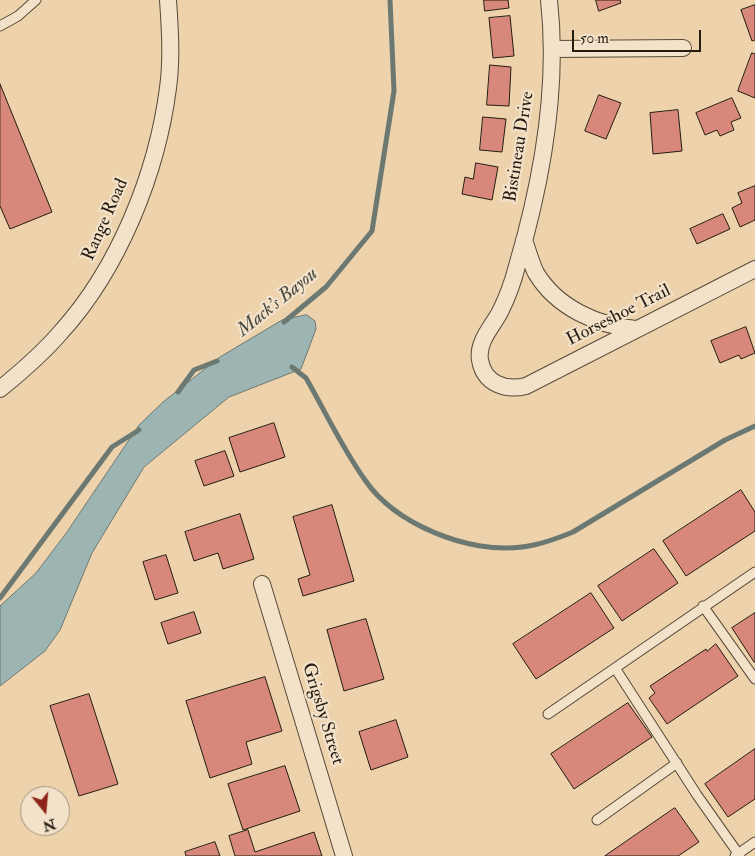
<!DOCTYPE html>
<style>
body{margin:0}
#map{position:relative;width:755px;height:856px;overflow:hidden;background:#edd2ac;font-family:"IM FELL Double Pica",serif}
canvas{display:block}
.north{position:absolute;left:20px;top:786px;width:50px;height:50px;box-sizing:border-box;background:#f3e2c9;border:1px solid #a0937f;border-radius:50%;rotate:163deg;font-size:14px;font-weight:700;line-height:20px;text-align:center;color:#241c11}
.north::after{content:'';display:block;margin:auto;width:18px;height:22px;background:#8f2418;clip-path:polygon(50% 0,100% 100%,50% 72%,0 100%)}
.scale{position:absolute;left:572px;top:30px;width:129px;height:22px;box-sizing:border-box;border:2px solid #241c11;border-top:0;padding-left:6px;font-size:15px;line-height:18px;white-space:nowrap;color:#241c11;-webkit-text-stroke:4px #f3e2c9;paint-order:stroke}
</style>
<div id="map">
<canvas width="755" height="856"></canvas>
<div class="north">N</div>
<div class="scale">50 m</div>
</div>
<script>
const context = document.querySelector('canvas').getContext('2d');
context.lineJoin = 'round';
function fill(path, color) { context.fillStyle = color; context.fill(path, 'evenodd'); }
function trace(path, color, width, dash) { context.strokeStyle = color; context.lineWidth = width; context.lineCap = dash ? 'butt' : 'round'; context.setLineDash(dash || []); context.stroke(path); }
function label(font, color, halo, rows, align = 'center') {
  context.font = font + ' "IM FELL Double Pica",serif'; context.lineWidth = 4.5; context.setLineDash([]); context.textBaseline = 'middle'; context.strokeStyle = halo; context.fillStyle = color; for (const [text, x, y, turn = 0] of rows) {
    context.save(); context.translate(x, y); context.rotate((+turn || 0) * Math.PI / 180); context.textAlign = isNaN(turn) ? turn : align; if (halo) context.strokeText(text, 0, 0); context.fillText(text, 0, 0); context.restore();
  }
}
const water = new Path2D(`
 M 307,315 L 315,321 L 316,329 L 301,369 L 229,397 L 144,467 L 92,553 L 60,630 L 45,651 L 0,686 L 0,606 L 36,573 L 67,532 L 139,425 L 163,402 L 220,357 L 282,320 Z`);
const stream = new Path2D(`
 M 284,322 L 326,287 L 372,231 L 394,91 L 390,0
 M 292,367 L 306,378 C 325,411 342,448 365,480 C 395,524 468,554 522,547 C 540,545 556,539 573,532 L 725,440 L 755,426
 M 178,392 L 194,370 L 217,361
 M 0,598 L 112,447 L 139,430`);
const building = new Path2D(`
 M 484,0 L 508,0 L 509,8 L 485,11 Z
 M 596,0 L 620,0 L 621,3 L 599,11 Z
 M 755,5 L 755,40 L 752,41 L 741,10 Z
 M 510,16 L 514,56 L 493,58 L 489,18 Z
 M 752,53 L 755,54 L 755,98 L 738,91 Z
 M 490,65 L 511,67 L 509,106 L 487,105 Z
 M 0,84 L 52,212 L 10,229 L 0,206 Z
 M 599,95 L 621,103 L 606,139 L 585,131 Z
 M 732,98 L 741,118 L 731,122 L 734,130 L 720,136 L 717,130 L 705,135 L 696,113 Z
 M 678,110 L 682,151 L 653,154 L 650,113 Z
 M 483,117 L 506,119 L 502,152 L 480,150 Z
 M 476,163 L 498,167 L 492,200 L 462,194 L 465,177 L 473,179 Z
 M 755,186 L 755,220 L 740,227 L 732,208 L 742,203 L 738,193 Z
 M 723,214 L 730,229 L 697,244 L 690,229 Z
 M 746,327 L 755,353 L 741,359 L 739,355 L 720,363 L 711,341 Z
 M 274,423 L 285,457 L 240,472 L 229,438 Z
 M 225,451 L 234,476 L 204,486 L 195,461 Z
 M 741,490 L 755,512 L 755,531 L 686,576 L 663,541 Z
 M 332,505 L 354,581 L 303,596 L 298,579 L 310,575 L 293,517 Z
 M 240,514 L 254,559 L 223,569 L 218,553 L 194,561 L 185,532 Z
 M 654,549 L 678,583 L 622,621 L 598,586 Z
 M 166,555 L 178,593 L 155,600 L 143,562 Z
 M 591,593 L 614,628 L 536,679 L 513,644 Z
 M 194,612 L 201,633 L 168,644 L 161,623 Z
 M 755,613 L 755,662 L 754,662 L 732,628 Z
 M 366,619 L 384,679 L 344,691 L 327,630 Z
 M 716,644 L 738,676 L 667,724 L 649,698 L 655,693 L 650,686 L 706,649 L 707,651 Z
 M 265,677 L 282,731 L 246,742 L 252,764 L 210,778 L 186,701 Z
 M 89,694 L 118,784 L 79,796 L 50,706 Z
 M 628,703 L 652,737 L 574,789 L 551,754 Z
 M 396,720 L 408,757 L 371,770 L 359,732 Z
 M 755,749 L 755,799 L 728,817 L 705,784 Z
 M 285,766 L 300,811 L 243,830 L 228,784 Z
 M 675,808 L 699,842 L 678,856 L 605,856 Z
 M 248,830 L 255,852 L 314,832 L 322,856 L 235,856 L 229,836 Z
 M 215,842 L 220,856 L 186,856 L 185,852 Z`);
const lane = new Path2D(`
 M 0,26 L 18,16 L 36,0
 M 703,606 L 755,679
 M 615,668 L 697,795 L 740,856
 M 548,714 L 755,572
 M 597,820 L 677,763
 M 735,856 L 755,842`);
const street = new Path2D(`
 M 549,0 C 559,89 542,181 517,266 C 513,282 507,298 500,312 C 492,327 477,342 480,360 C 484,384 506,391 526,386 L 755,269
 M 552,49 L 683,48
 M 524,240 C 528,251 531,263 536,273 C 557,308 598,326 636,329
 M 0,389 C 21,372 43,353 61,332 C 119,268 157,173 168,88 C 172,59 170,29 168,0
 M 262,584 L 344,856`);
const streetNames = [
 ["Bistineau Drive",520,147,-81],
 ["Range Road",106,220,-66],
 ["Horseshoe Trail",619,316,-27],
 ["Grigsby Street",322,714,73]
];
const waterNames = [
 ["Mack's Bayou",278,303,-39]
];
fill(water, '#9cb5b3');
trace(water, '#6c7872', 1);
trace(stream, '#6c7872', 5);
fill(building, '#d7887a');
trace(building, '#241c11', 1);
trace(lane, '#564a38', 11);
trace(street, '#564a38', 18);
trace(lane, '#f3e2c9', 9);
trace(street, '#f3e2c9', 16);
label('18px', '#241c11', '#f3e2c9', streetNames);
label('italic 19px', '#484a42', '#f3e2c9', waterNames);
</script>
